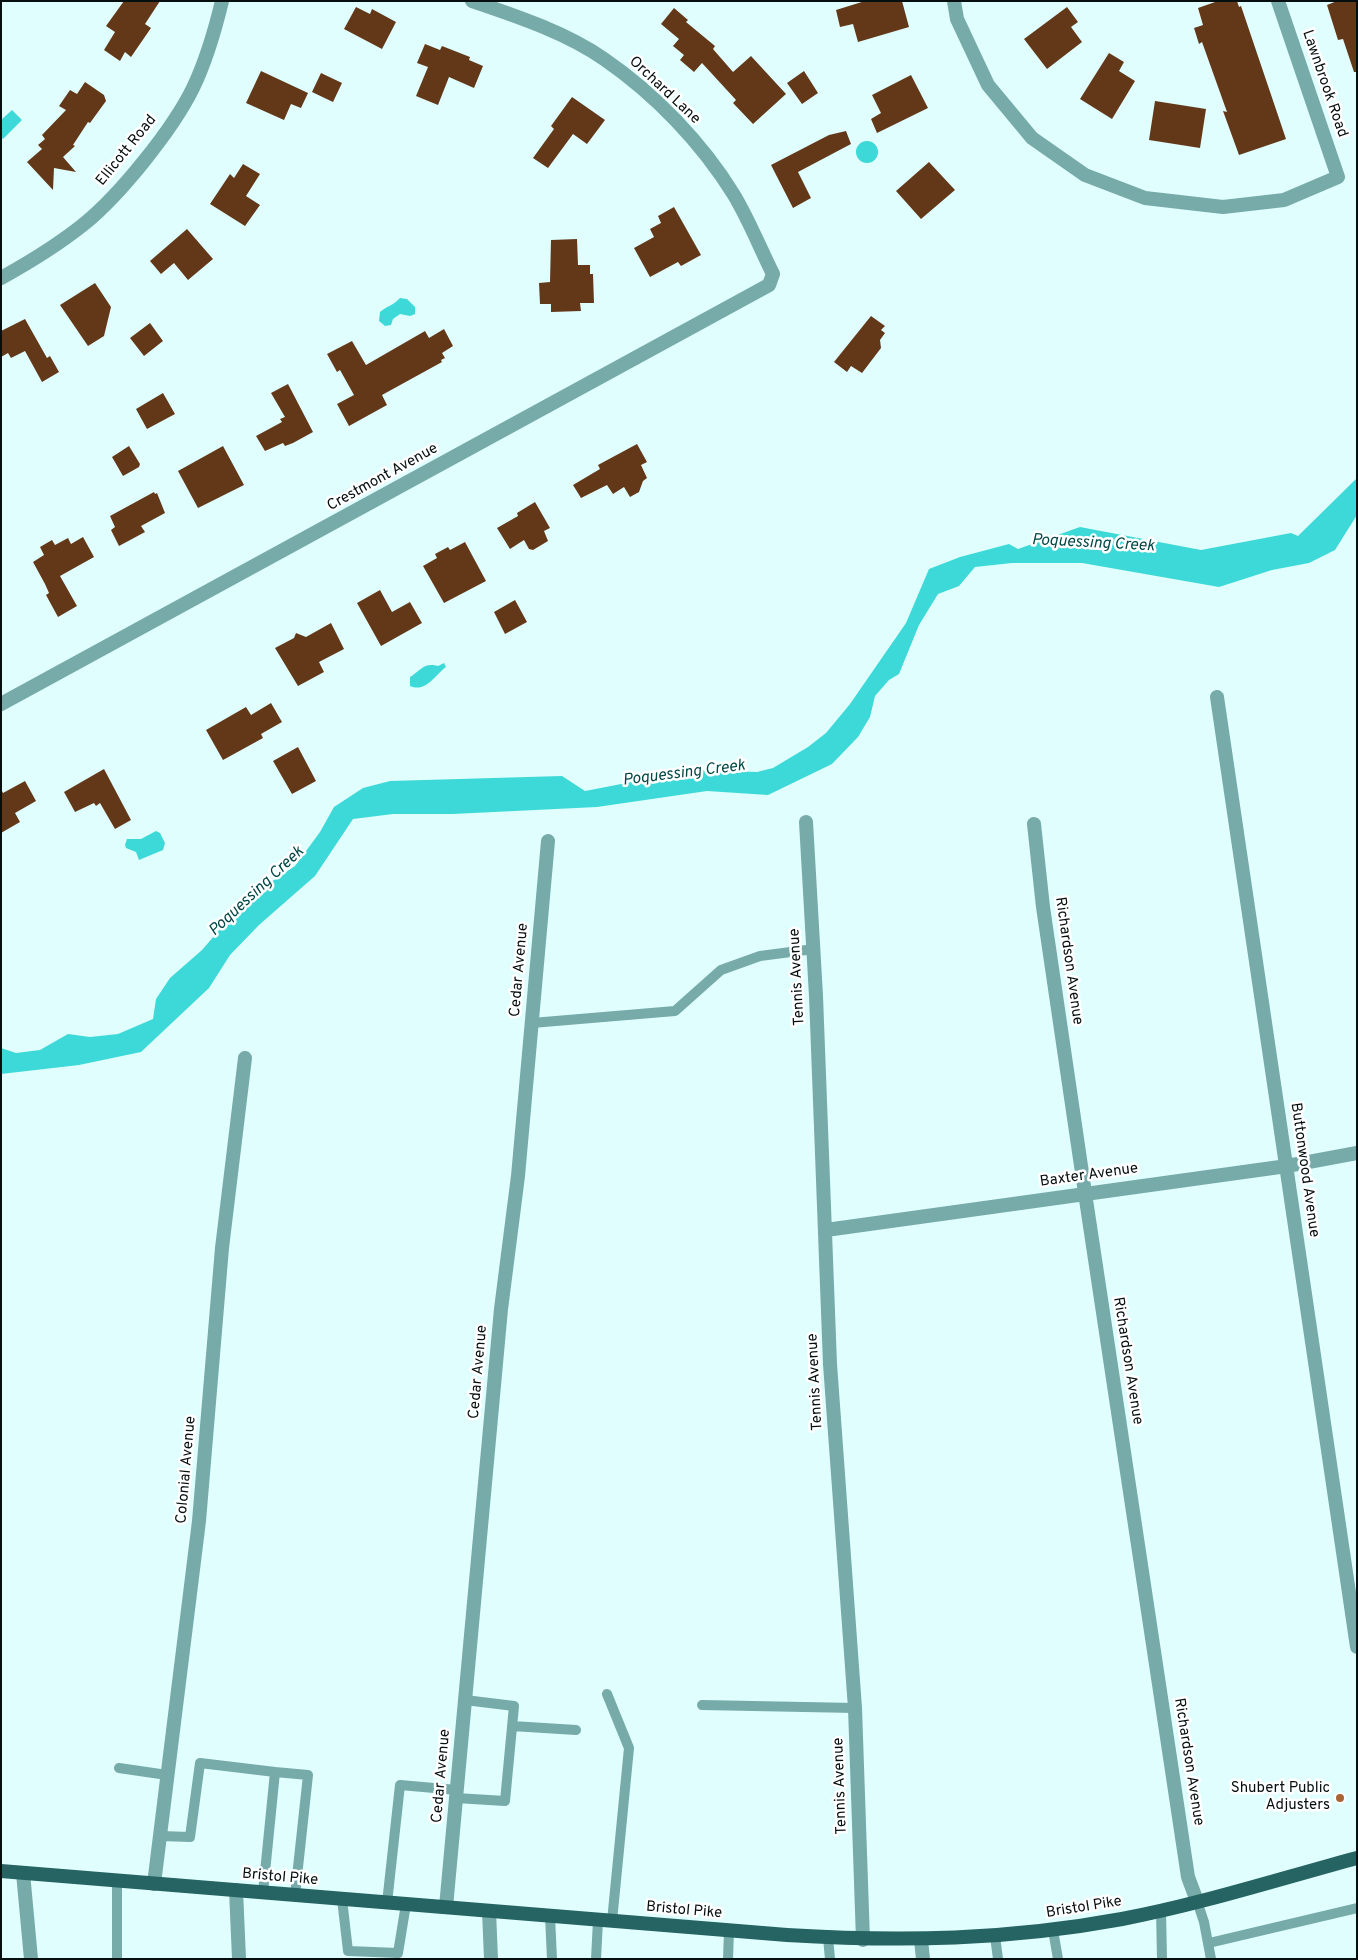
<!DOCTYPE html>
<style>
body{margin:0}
#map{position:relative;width:1358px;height:1960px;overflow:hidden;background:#e0fefd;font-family:Overpass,sans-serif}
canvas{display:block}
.frame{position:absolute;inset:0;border:2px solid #060f0f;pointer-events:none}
</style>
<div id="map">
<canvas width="1358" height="1960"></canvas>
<div class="frame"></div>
</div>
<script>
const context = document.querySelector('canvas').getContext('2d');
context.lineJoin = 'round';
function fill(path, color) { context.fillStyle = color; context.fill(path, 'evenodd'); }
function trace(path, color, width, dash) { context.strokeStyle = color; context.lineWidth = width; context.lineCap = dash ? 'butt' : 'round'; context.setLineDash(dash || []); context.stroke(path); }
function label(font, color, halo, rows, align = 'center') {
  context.font = font + ' Overpass,sans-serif'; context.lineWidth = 5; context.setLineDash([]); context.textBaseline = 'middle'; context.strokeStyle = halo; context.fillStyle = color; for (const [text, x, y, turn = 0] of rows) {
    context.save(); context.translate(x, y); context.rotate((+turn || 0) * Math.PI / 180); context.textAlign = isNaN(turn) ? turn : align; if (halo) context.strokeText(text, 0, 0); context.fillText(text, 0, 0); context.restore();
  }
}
const water = new Path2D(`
 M 12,110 L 22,120 L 3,139 L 1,136 L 1,120 Z
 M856 152a11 11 0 1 1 22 0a11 11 0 1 1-22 0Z
 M 400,298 L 407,299 L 415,307 L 415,314 L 410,316 L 400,314 L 393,319 L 391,325 L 385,326 L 379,321 L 380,312 C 387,306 394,305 400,298 Z
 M 1357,478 L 1357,515 L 1335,550 L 1309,563 L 1272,570 L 1219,587 L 1082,563 L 1012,563 L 975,567 L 959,586 L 938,594 L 919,625 L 899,674 L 889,680 L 875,696 L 870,717 L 858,737 L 832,764 L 768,795 L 707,791 L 597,807 L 453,814 L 393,814 L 353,819 L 315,876 L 259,925 L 230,955 L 209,988 L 141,1052 L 79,1065 L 1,1074 L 1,1048 L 16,1053 L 40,1050 L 68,1034 L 90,1037 L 118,1034 L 153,1019 L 156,999 L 170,978 L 202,950 L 247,898 L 295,866 L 320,832 L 334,807 L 363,788 L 390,781 L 562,776 L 585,791 L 694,770 L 757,772 L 773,768 L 808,747 L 826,733 L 850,704 L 906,623 L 929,569 L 960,557 L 1009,544 L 1018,549 L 1080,527 L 1201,550 L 1291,533 L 1298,536 Z
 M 444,663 L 446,667 C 435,675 426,693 410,686 L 410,677 C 421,670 424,662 438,666 Z
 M 156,831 L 160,833 L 165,843 L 163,850 L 139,860 L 136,852 L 126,848 L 125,845 L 127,839 L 141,839 Z`);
const building = new Path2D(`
 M 124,1 L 160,1 L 145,24 L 151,28 L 131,57 L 125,52 L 120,61 L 104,50 L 115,32 L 106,26 Z
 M 865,1 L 902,1 L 909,27 L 858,42 L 853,24 L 840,27 L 836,10 Z
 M 1218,1 L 1237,1 L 1239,7 L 1241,6 L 1286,139 L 1239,155 L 1223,111 L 1227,112 L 1202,42 L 1199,44 L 1194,28 L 1203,25 L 1198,8 Z
 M 1337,1 L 1357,1 L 1357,72 L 1354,72 L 1343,39 L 1338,40 L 1327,5 Z
 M 356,7 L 370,14 L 372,9 L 396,22 L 382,49 L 344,29 Z
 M 1067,7 L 1078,22 L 1071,27 L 1082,42 L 1047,69 L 1024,39 Z
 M 674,8 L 688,20 L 686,22 L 715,46 L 713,49 L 733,72 L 751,56 L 786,94 L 753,124 L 733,103 L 736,100 L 702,63 L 694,72 L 680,60 L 684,55 L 673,46 L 679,39 L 661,24 Z
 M 425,44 L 440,50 L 442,46 L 470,57 L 469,60 L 483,66 L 474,88 L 449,77 L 438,105 L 416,96 L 428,67 L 417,63 Z
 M 1109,53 L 1124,62 L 1119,71 L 1135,81 L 1112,119 L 1080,99 Z
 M 261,71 L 308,93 L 301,108 L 291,104 L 284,120 L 246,103 Z
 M 804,71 L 818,93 L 802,104 L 787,83 Z
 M 321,73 L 342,83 L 333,102 L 312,92 Z
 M 911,75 L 928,108 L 877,133 L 871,119 L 881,113 L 872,95 Z
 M 85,82 L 104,95 L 106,101 L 90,123 L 88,122 L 73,145 L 75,146 L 63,157 L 76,172 L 54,168 L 53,190 L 27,162 L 42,149 L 38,145 L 45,139 L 42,135 L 66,110 L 59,106 L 70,90 L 77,94 Z
 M 572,97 L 605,120 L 587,144 L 573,134 L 548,168 L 533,158 L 554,129 L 551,126 Z
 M 1155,101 L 1206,109 L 1200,148 L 1149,140 Z
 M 846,131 L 851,144 L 798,172 L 811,198 L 793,208 L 771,165 L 829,135 Z
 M 929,162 L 955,190 L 921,219 L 896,191 Z
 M 243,164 L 260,174 L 246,196 L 260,205 L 245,226 L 210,204 L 230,174 L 234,178 Z
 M 674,207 L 701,255 L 681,266 L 678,262 L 650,277 L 634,248 L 654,237 L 650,229 L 661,223 L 658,216 Z
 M 187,229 L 213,259 L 188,280 L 174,263 L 161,274 L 150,261 Z
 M 577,239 L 578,265 L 590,265 L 590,274 L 593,274 L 594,303 L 580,303 L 581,311 L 551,312 L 551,304 L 540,304 L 539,283 L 550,282 L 551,240 Z
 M 95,283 L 111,307 L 104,336 L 88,346 L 60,305 Z
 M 871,316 L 885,326 L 881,330 L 885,333 L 880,340 L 881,348 L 862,373 L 851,366 L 847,372 L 834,362 Z
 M 25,319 L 47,358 L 50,356 L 59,372 L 42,382 L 25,351 L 11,358 L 8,353 L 1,357 L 1,331 Z
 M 150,323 L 163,341 L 144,356 L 130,338 Z
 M 444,329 L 453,346 L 442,353 L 445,358 L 441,360 L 442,362 L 382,395 L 387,405 L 349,426 L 337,404 L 354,395 L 340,370 L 337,372 L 327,354 L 352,341 L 366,365 L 425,331 L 429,338 Z
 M 288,384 L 313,432 L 293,443 L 285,446 L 283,443 L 265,451 L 256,436 L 282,422 L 280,419 L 285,417 L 271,393 Z
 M 163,393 L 175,414 L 147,429 L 136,409 Z
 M 637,444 L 647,462 L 641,465 L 647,478 L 643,481 L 639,492 L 630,497 L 624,487 L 613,494 L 607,485 L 581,498 L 573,485 L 600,469 L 598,465 Z
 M 129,446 L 140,464 L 139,467 L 123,476 L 112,457 Z
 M 223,446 L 244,485 L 198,508 L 178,471 Z
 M 154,492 L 155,494 L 157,493 L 165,513 L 141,526 L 145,532 L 119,546 L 111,530 L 115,527 L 110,516 Z
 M 535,502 L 550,528 L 544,531 L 548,541 L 533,550 L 529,549 L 524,540 L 510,549 L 497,528 L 518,516 L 517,513 Z
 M 83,537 L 94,557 L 60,576 L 77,606 L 58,617 L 46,595 L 49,593 L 45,584 L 33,562 L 44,555 L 40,547 L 52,540 L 55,545 L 68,538 L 71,544 Z
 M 465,542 L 486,581 L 444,603 L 423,566 L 437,558 L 435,554 L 448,547 L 450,550 Z
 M 380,590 L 392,612 L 410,602 L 422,623 L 381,646 L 357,603 Z
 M 515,600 L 527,622 L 505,634 L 494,612 Z
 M 331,623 L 344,649 L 319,662 L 324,672 L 298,686 L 275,648 L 294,638 L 296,633 L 306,637 Z
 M 271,703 L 282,722 L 261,734 L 263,738 L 223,760 L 206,730 L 246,707 L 251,715 Z
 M 298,747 L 316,781 L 292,794 L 273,761 Z
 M 104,769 L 131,820 L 115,829 L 100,803 L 96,806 L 94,803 L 75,812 L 64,792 Z
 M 25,781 L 36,801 L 15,813 L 20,822 L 1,833 L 1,789 L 3,793 Z`);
const service = new Path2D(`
 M 532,1023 L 675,1011 L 721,970 L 760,956 L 814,949
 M 607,1694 L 629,1748 L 612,1921
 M 702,1705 L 855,1708
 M 512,1726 L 576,1730
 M 119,1768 L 167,1775
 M 275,1772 L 308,1775 L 295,1895
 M 456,1798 L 505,1801 L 514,1706 L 465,1700
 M 160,1836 L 190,1837 L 200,1763 L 275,1772 L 263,1892
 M 342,1899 L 348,1951 L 398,1953 L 406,1904
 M 1197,1901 L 1204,1922 L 1211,1959
 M 387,1903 L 400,1785 L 457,1790
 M 1161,1910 L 1162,1959
 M 550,1916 L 552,1959
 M 1053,1930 L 1058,1959
 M 995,1936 L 998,1959
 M 828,1938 L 830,1959
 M 1209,1943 L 1357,1908
 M 117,1959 L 117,1880
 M 596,1959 L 598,1920
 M 728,1959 L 729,1931`);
const minor = new Path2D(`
 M 954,1 L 957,19 L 988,85 L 1032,138 L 1085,175 L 1145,198 L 1223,207 L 1284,200 L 1338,177 L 1278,1
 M 1,278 C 30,262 59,244 84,224 C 120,195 173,129 193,88 C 206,61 215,30 222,1
 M 1217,697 L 1357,1647
 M 1,704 L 769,285 L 773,274 C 760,248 749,220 734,195 C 702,143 655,94 604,59 C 565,32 516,16 472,1
 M 806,822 L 816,996 L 830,1364 L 855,1708 L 863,1940
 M 1034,824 L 1043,907 L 1085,1193 L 1188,1877 L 1197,1901
 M 826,1230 L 1287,1166 L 1357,1153
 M 23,1873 L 31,1959
 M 154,1884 L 199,1521 L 222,1248 L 245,1058
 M 236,1890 L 239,1959
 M 446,1907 L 501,1309 L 518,1176 L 548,841
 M 489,1911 L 491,1959
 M 921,1940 L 923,1959`);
const primary = new Path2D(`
 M 1,1871 L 787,1935 C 902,1942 1008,1940 1122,1919 C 1201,1904 1279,1879 1357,1858`);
const markers = [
 [1340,1798,5,"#a86434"]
];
const streetNames = [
 ["Lawnbrook Road",1324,84,71],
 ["Orchard Lane",664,91,43],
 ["Ellicott Road",127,151,-51],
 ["Crestmont Avenue",383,478,-29],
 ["Richardson Avenue",1068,961,82],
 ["Cedar Avenue",520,970,-85],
 ["Tennis Avenue",798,977,-93],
 ["Buttonwood Avenue",1304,1170,82],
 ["Baxter Avenue",1089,1176,-8],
 ["Richardson Avenue",1127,1361,81],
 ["Cedar Avenue",479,1372,-85],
 ["Tennis Avenue",816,1382,-93],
 ["Colonial Avenue",187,1470,-85],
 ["Richardson Avenue",1188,1762,81],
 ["Cedar Avenue",442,1776,-85],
 ["Tennis Avenue",841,1786,-92],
 ["Bristol Pike",280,1878,5],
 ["Bristol Pike",1084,1908,-9],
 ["Bristol Pike",684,1911,5]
];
const poiNames = [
 ["Shubert Public",1330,1789],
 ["Adjusters",1330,1806]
];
const waterNames = [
 ["Poquessing Creek",1093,544,3],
 ["Poquessing Creek",684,774,-7],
 ["Poquessing Creek",257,892,-43]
];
fill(water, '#3dd9d8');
fill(building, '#633819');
trace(service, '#76abaa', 10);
trace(minor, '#76abaa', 14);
trace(primary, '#256463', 14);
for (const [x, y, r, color] of markers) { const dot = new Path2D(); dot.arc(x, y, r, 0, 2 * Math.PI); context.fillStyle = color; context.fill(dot); trace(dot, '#fff', 2); }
label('15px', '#060f0f', '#fff', streetNames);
label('15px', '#060f0f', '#fff', poiNames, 'right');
label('italic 16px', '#004746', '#fff', waterNames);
</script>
